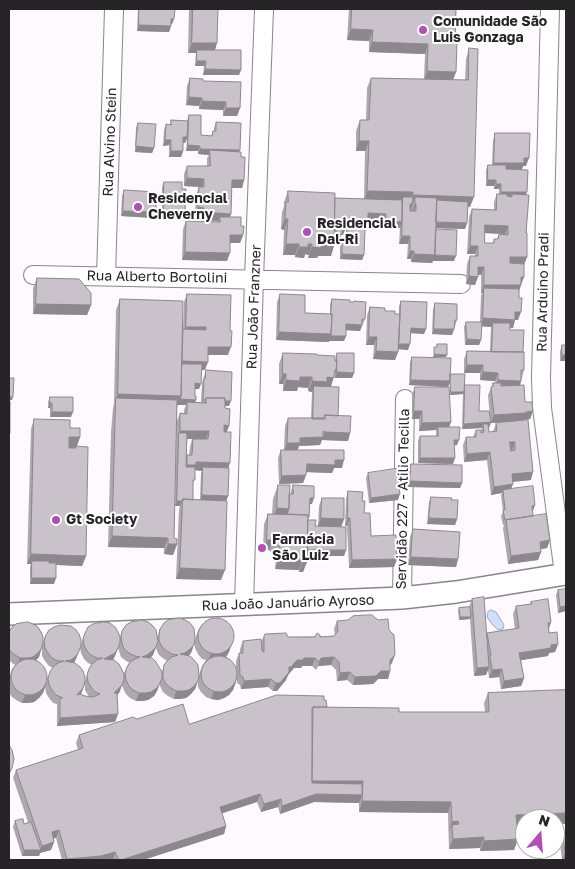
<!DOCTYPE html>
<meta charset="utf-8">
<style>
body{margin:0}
#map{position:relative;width:575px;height:869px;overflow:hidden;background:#fef9ff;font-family:"Golos Text",sans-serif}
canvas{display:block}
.frame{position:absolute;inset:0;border:10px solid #272427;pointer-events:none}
.north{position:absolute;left:515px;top:809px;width:50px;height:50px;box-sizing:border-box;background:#fff;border:1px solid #a9a7a9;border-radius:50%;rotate:18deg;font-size:14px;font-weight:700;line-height:20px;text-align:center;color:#272427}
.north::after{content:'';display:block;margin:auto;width:18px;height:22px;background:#b24fb5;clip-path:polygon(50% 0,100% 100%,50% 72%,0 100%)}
</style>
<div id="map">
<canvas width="575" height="869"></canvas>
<div class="frame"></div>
<div class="north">N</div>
</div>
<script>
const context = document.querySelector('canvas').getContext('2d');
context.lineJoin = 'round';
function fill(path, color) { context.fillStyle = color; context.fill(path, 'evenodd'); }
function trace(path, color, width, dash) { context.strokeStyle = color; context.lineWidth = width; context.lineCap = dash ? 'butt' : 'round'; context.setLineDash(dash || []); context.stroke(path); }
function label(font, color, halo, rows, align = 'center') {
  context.font = font + ' "Golos Text",sans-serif'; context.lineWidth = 4; context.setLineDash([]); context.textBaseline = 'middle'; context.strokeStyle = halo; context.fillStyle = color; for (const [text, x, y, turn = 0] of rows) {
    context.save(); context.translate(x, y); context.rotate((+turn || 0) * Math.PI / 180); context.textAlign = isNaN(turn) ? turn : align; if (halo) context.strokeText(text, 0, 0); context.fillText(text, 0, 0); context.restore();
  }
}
const water = new Path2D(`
 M 491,610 L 496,612 L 504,625 L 503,629 L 498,630 L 492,624 L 487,617 L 488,612 Z`);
const minor = new Path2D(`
 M 550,9 L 541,378 L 542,408 L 564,574
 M 33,275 L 461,284
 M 106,276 L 114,9
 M 402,598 L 405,399
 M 244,604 L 254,279 L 264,9`);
const major = new Path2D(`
 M 9,614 L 402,598 L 456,592 L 566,574`);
const wall = new Path2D(`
 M 138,9 L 175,9 L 174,19 L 172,24 L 171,24 L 169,32 L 137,31 Z
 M 189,9 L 218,9 L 215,50 L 241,70 L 239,75 L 203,75 L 204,66 L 195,66 L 196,53 L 188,53 Z
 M 349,9 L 456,9 L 455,42 L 456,72 L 453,80 L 465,80 L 466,59 L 469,48 L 470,207 L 468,207 L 467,223 L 465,229 L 436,228 L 436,229 L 454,261 L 433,261 L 432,263 L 411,262 L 411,259 L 407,259 L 408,244 L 399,244 L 400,228 L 384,227 L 384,219 L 368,219 L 366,225 L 346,224 L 343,235 L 341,235 L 340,240 L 335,240 L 331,256 L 318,256 L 317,258 L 308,258 L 309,255 L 305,254 L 304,258 L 295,257 L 295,255 L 283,255 L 284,230 L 281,229 L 282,212 L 284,206 L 284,202 L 288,191 L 335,198 L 364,199 L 365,151 L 356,151 L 356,131 L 360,120 L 366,120 L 367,88 L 371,78 L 424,79 L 425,54 L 369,52 L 369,41 L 347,40 Z
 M 190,78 L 203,81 L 240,108 L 237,116 L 223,116 L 223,110 L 199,109 L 199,106 L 186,105 L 187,86 Z
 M 189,115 L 201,135 L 211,136 L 213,131 L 214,131 L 214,128 L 216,122 L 240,150 L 239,152 L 244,180 L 242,188 L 231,188 L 231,214 L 230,217 L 241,226 L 243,235 L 240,243 L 230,243 L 227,261 L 182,260 L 183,229 L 186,221 L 218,222 L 218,221 L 200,220 L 201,216 L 195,215 L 196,195 L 199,187 L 202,187 L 184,186 L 184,174 L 187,166 L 207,166 L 207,158 L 209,155 L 198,154 L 198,151 L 186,151 L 187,139 L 185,143 L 183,143 L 183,151 L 181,157 L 169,157 L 169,145 L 163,146 L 164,130 L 166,124 L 170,125 L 171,120 L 187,121 Z
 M 138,123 L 154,148 L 152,153 L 135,152 L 136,128 Z
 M 495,133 L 526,166 L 523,166 L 522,170 L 526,195 L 527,257 L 524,264 L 521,285 L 519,291 L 518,320 L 515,320 L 513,328 L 510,327 L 510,330 L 523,352 L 524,370 L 520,385 L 525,402 L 533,411 L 530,419 L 524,420 L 523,420 L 531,480 L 513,482 L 511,489 L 533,511 L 532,511 L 533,516 L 550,540 L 547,548 L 540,549 L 541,552 L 538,560 L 508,564 L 503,528 L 504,525 L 503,525 L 501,516 L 503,512 L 501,495 L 502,493 L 491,495 L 487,460 L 464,462 L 463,445 L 466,437 L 473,437 L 476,430 L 481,430 L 482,428 L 462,429 L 463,394 L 450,395 L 450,383 L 448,387 L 409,385 L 410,362 L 412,357 L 451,374 L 464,388 L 465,385 L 479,411 L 490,417 L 488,395 L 493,383 L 495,383 L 495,381 L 480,380 L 480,373 L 464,373 L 464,359 L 467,351 L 490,351 L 491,327 L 481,326 L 481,340 L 479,345 L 465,345 L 464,327 L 466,322 L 480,322 L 481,296 L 482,293 L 481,293 L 481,275 L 478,275 L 475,285 L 466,284 L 467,264 L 470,256 L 475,256 L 475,254 L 467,254 L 469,217 L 472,209 L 494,210 L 494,202 L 497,194 L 499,194 L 499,189 L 494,189 L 494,186 L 486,186 L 486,170 L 488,165 L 492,165 L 493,141 ZM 485,233 L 505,234 L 505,235 L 499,234 L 497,239 L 494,239 L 493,243 L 485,243 ZM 505,422 L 496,423 L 493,432 L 489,432 L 489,427 L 491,423 Z
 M 164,182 L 182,189 L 183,219 L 162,218 L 162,187 Z
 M 124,190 L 156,212 L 154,218 L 121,216 L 122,196 Z
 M 347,227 L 364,255 L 362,260 L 340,259 L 340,246 L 342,240 L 345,240 L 346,232 Z
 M 37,278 L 91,305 L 87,315 L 33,314 L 33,288 Z
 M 187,294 L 228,355 L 208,355 L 205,370 L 202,370 L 199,389 L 195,389 L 195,396 L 196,400 L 195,402 L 201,402 L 202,383 L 206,370 L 229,406 L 225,406 L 229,468 L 228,496 L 226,501 L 221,580 L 176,579 L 179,509 L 180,506 L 175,506 L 177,421 L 180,413 L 184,414 L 184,410 L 186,405 L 178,405 L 177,406 L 174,538 L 177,544 L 173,555 L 164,554 L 164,548 L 108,547 L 111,432 L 113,408 L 114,404 L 116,310 L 120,299 L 183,329 L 184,302 ZM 187,439 L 192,439 L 190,447 L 189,455 L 187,455 L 186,457 ZM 195,470 L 202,471 L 201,473 L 200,500 L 193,500 L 193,486 Z
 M 280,294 L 305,302 L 305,313 L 330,314 L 330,305 L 332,299 L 350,302 L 365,319 L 360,331 L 346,330 L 346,336 L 344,341 L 329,341 L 329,342 L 276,340 L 277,302 Z
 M 401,301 L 426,329 L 424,334 L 410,333 L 408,350 L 399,349 L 398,352 L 395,360 L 373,359 L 374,345 L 366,345 L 367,315 L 370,307 L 395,314 L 399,314 L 399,306 Z
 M 435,303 L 457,320 L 452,335 L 432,334 L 433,309 Z
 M 562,345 L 566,345 L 560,361 L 560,351 Z
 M 283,353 L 317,355 L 335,361 L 336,358 L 337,353 L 354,373 L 352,378 L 335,378 L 335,373 L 331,387 L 338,416 L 350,433 L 348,441 L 322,440 L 320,445 L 299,446 L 298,450 L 342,468 L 334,468 L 332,473 L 306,472 L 306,475 L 303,483 L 279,484 L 278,458 L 281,450 L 284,450 L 285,426 L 288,418 L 311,418 L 312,392 L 308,391 L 308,388 L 298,387 L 297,391 L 283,391 L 283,384 L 279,384 L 279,364 Z
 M 415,387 L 451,422 L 449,427 L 457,445 L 454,445 L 453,464 L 418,463 L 418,441 L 420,436 L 436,436 L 436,430 L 419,431 L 419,419 L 412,419 L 412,395 Z
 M 50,397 L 71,417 L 50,417 L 50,408 L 48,408 L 48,402 Z
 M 34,419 L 70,428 L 80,437 L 77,446 L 86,556 L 82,566 L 56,565 L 54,584 L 30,584 L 30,567 L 31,564 L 27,564 L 31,429 Z
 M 411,464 L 462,483 L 460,488 L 408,487 L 409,469 Z
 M 368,473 L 401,479 L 399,484 L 398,500 L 369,503 L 366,478 Z
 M 278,485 L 289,494 L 291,494 L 291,491 L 293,485 L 312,504 L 310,504 L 309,517 L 308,520 L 346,550 L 344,556 L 307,556 L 303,572 L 299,572 L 299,570 L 275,569 L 276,557 L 269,550 L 263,550 L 264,524 L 268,514 L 272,514 L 273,499 Z
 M 348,491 L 362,501 L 364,513 L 371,536 L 397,559 L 394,567 L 349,568 L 347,526 L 345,526 L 346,499 Z
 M 431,497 L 451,500 L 457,519 L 455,525 L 427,524 L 429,502 Z
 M 322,498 L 344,519 L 341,527 L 318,526 L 319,506 Z
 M 413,529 L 458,559 L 456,567 L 408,565 L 410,537 Z
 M 558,590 L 566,611 L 558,613 L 556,595 Z
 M 472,599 L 487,635 L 487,633 L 515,629 L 513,614 L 516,606 L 530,604 L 531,602 L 551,622 L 549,629 L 549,633 L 558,644 L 555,652 L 549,653 L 548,656 L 521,660 L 524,678 L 521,686 L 501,689 L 499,677 L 489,678 L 488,670 L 486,675 L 474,676 L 470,619 L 459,620 L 458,611 L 459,608 L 469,607 Z
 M 337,621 L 389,630 L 392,663 L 390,665 L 390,671 L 388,679 L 378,679 L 373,684 L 353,685 L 347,680 L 337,681 L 336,670 L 331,665 L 318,666 L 316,670 L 312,666 L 302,666 L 301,668 L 294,668 L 288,675 L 286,680 L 277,691 L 273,691 L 268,687 L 241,689 L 240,685 L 237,683 L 237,679 L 233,690 L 229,695 L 224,698 L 218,700 L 211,699 L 206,697 L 201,692 L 198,687 L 198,681 L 195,689 L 191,694 L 186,698 L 180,699 L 174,699 L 168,696 L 163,692 L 160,686 L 160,683 L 157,691 L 154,696 L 148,700 L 142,701 L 136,701 L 130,698 L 126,694 L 123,688 L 122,685 L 119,693 L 117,696 L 118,714 L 115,722 L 57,726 L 57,704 L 53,703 L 49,698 L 46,693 L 45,686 L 43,693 L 39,698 L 34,702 L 28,703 L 22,703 L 16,700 L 11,696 L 9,691 L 9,672 L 9,678 L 12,669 L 15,665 L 12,663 L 9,660 L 9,632 L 43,642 L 46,635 L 81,644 L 85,633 L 120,637 L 122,631 L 157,638 L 160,629 L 195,639 L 199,628 L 229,652 L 226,657 L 236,669 L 236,661 L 239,653 L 240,653 L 240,649 L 243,641 L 261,642 L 264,636 L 288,637 L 334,636 L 335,635 L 334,629 ZM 194,642 L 195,648 L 198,654 L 202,659 L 206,660 L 202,666 L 199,675 L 188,656 L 191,653 ZM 156,646 L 156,649 L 159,655 L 164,659 L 167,661 L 164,665 L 162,672 L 150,658 L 153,655 ZM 80,647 L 81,653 L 84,659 L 88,663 L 92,665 L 89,669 L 85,681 L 74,663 L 76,659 ZM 42,648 L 42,656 L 45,661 L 49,666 L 53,668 L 50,672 L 48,678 L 36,660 L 39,657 ZM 118,648 L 121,657 L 126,661 L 130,663 L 127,667 L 124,674 L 113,660 L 115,656 ZM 85,684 L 85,690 L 89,697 L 81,695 Z
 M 566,690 L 566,859 L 562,860 L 560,843 L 563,835 L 565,833 L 565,824 L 517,825 L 518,839 L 514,850 L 480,851 L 480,848 L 449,849 L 448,813 L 359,812 L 359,803 L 314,802 L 280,814 L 278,807 L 261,812 L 257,802 L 222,813 L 226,826 L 224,834 L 143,860 L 62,860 L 56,838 L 53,838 L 54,842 L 51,850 L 40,853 L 39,856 L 22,856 L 13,827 L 15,821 L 24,824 L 28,822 L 13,778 L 16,770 L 78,750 L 76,743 L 79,735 L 137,719 L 189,724 L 324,700 L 327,707 L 399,712 L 485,712 L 484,703 L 488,693 Z`);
const shadedWall = new Path2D(`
 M 171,19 L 174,19 L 172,24 L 169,24 Z
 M 139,25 L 171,26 L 169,32 L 137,31 Z
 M 351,29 L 373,30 L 369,41 L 347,40 Z
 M 372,42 L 428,44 L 425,54 L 369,52 Z
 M 192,43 L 217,43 L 214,54 L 197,50 L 196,53 L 188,53 Z
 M 197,61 L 206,61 L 204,66 L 195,66 Z
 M 205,69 L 241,70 L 239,75 L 203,75 Z
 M 427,71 L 456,72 L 452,82 L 424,81 Z
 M 189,97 L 202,98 L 199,106 L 186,105 Z
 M 202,101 L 226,102 L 223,110 L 199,109 Z
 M 226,108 L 240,108 L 237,116 L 223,116 Z
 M 183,137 L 187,137 L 185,143 L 181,142 Z
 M 165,140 L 171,140 L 169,145 L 163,146 Z
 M 359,141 L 369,141 L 365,151 L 356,151 Z
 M 188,145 L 200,146 L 198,151 L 186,151 Z
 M 136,146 L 154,148 L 152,153 L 135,152 Z
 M 200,149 L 240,150 L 238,155 L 210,150 L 209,155 L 198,154 Z
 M 171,151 L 183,151 L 181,157 L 169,157 Z
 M 524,158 L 529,158 L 526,166 L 523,166 L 521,171 L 491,171 L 494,163 Z
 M 187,178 L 204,179 L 202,187 L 184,186 Z
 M 232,180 L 244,180 L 242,188 L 229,188 Z
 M 488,180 L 496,180 L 494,186 L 486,186 Z
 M 496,184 L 501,184 L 499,189 L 494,189 Z
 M 367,191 L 413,192 L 409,202 L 403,197 L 401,202 L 364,201 Z
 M 501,192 L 527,192 L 525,198 L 512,194 L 511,198 L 499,197 Z
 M 413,195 L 474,197 L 470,207 L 416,206 L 413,212 L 412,212 L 415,204 L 415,197 L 410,212 L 409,205 Z
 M 198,207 L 204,208 L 201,216 L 195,215 Z
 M 123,211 L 156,212 L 154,218 L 121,216 Z
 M 164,212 L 185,213 L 183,219 L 162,218 Z
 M 203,212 L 231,214 L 228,222 L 220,217 L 218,221 L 200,220 Z
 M 368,213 L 386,214 L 384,219 L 366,219 Z
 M 285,219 L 288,219 L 284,230 L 281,229 Z
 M 347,219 L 368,220 L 366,225 L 345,224 Z
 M 386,221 L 402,222 L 400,228 L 384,227 Z
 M 436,222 L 467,223 L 465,229 L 434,228 Z
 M 485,225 L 508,226 L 505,234 L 482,233 Z
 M 342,230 L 345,230 L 343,235 L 341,235 L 340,240 L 334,240 L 336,235 Z
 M 230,235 L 243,235 L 240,243 L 227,243 Z
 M 402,236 L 410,236 L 408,244 L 399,244 Z
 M 286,244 L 299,244 L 295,255 L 283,255 Z
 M 308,244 L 312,244 L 309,255 L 305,254 L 304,258 L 295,257 L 299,247 Z
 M 321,245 L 334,246 L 331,256 L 318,256 L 317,258 L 308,258 L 312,247 Z
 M 470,246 L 478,246 L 475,254 L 467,254 Z
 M 410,251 L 414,251 L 411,259 L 407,259 Z
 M 185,252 L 230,253 L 227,261 L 182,260 Z
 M 342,254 L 364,255 L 362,260 L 340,259 Z
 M 414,254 L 456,256 L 454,261 L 433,261 L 432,263 L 411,262 Z
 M 510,257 L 527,257 L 524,265 L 508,265 Z
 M 478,267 L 484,267 L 481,275 L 475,275 Z
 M 469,276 L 478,277 L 475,285 L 466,284 Z
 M 521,277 L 524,277 L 521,285 L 518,285 Z
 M 484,285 L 521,285 L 518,293 L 484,288 L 482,293 L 481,293 Z
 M 36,304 L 91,305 L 87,315 L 33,314 Z
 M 515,312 L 521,312 L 518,320 L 515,320 L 513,328 L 493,327 L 493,323 L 491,327 L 480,326 L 483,318 Z
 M 346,324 L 362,325 L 360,331 L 344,330 Z
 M 186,327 L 206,327 L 203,335 L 183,334 Z
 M 411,328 L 426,329 L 424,334 L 409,333 Z
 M 434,329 L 454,329 L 452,335 L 432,334 Z
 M 279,332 L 331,334 L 346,336 L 344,341 L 329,341 L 329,342 L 276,340 Z
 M 369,337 L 377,337 L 374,345 L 366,345 Z
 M 467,339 L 481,340 L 479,345 L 465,345 Z
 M 398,344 L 410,344 L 408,350 L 396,349 Z
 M 208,347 L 231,347 L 228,355 L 205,355 Z
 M 376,351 L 398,352 L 395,360 L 373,359 Z
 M 434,354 L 447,355 L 446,357 L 433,357 Z
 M 562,355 L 566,355 L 566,361 L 560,361 Z
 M 181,361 L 208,362 L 205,370 L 180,369 Z
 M 467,365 L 483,365 L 480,373 L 464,373 Z
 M 335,370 L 336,370 L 330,388 L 314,386 L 312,392 L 308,391 L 312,381 L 327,377 Z
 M 337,372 L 354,373 L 352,378 L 335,378 Z
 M 483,372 L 498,373 L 495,381 L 480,380 Z
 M 283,374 L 286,374 L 283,384 L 279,384 Z
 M 300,377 L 312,377 L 308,388 L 298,387 L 297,391 L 283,391 L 286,380 Z
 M 411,380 L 450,381 L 448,387 L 409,385 Z
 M 498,380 L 521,381 L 519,389 L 495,388 Z
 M 195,383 L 201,384 L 199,389 L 193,389 Z
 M 451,392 L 464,392 L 463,394 L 450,395 Z
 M 118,394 L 181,396 L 196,400 L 194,405 L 187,402 L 186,405 L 178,405 L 177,406 L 116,404 L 116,398 L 114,404 Z
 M 9,397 L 13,397 L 12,400 L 9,400 Z
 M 206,400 L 231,401 L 229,406 L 205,406 Z
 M 50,403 L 52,403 L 50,408 L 48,408 Z
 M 414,411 L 422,411 L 419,419 L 412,419 Z
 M 533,411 L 530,419 L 524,420 L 523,421 L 491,423 L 494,415 Z
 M 52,412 L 73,412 L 71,417 L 50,417 Z
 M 313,418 L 324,418 L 322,423 L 311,423 Z
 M 451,422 L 448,430 L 438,427 L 436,430 L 419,431 L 422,423 Z
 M 491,422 L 489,428 L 483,424 L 482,428 L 462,429 L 464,424 Z
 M 224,425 L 229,426 L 226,434 L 221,433 Z
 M 180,431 L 209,431 L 206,439 L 178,439 Z
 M 325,432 L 350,433 L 348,441 L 322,440 Z
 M 69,437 L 80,437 L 76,448 L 76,446 L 75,448 L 66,447 Z
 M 323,437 L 320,445 L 299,446 L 297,451 L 284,451 L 287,443 L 300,438 Z
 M 454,440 L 459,440 L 457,445 L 452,446 Z
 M 510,442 L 515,442 L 512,450 L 507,450 Z
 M 490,452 L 487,460 L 464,462 L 467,454 Z
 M 420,458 L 455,458 L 453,464 L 418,463 Z
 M 335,460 L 344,460 L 342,468 L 334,468 L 332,473 L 304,472 L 307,464 Z
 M 196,462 L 230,463 L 227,471 L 203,467 L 202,471 L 194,470 L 184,473 L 187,465 Z
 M 533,472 L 531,480 L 509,482 L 512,474 Z
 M 306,475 L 303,483 L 279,484 L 282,476 Z
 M 410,481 L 462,483 L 460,488 L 408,487 Z
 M 513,484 L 510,492 L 503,490 L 502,493 L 491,495 L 494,487 Z
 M 400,494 L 398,500 L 369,503 L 371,498 Z
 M 202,495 L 228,496 L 226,501 L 200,501 Z
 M 310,498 L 314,498 L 312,504 L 308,504 Z
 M 177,501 L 182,501 L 180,506 L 175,506 Z
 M 535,505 L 533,511 L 530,511 L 532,506 Z
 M 277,508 L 289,509 L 284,523 L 272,522 Z
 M 321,518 L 344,519 L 341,527 L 318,526 Z
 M 348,518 L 350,518 L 347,526 L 345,526 Z
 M 429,518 L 457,519 L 455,525 L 427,524 Z
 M 112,536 L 168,538 L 164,548 L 108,547 Z
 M 267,540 L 273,540 L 269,550 L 263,550 Z
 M 550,540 L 547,548 L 537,550 L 540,542 Z
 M 168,544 L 177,544 L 173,555 L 164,554 Z
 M 308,550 L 346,550 L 344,556 L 306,556 Z
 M 541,552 L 538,560 L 508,564 L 511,556 Z
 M 31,554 L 86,556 L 82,566 L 32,564 L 32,561 L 31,564 L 27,564 Z
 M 411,557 L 458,559 L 456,567 L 408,565 Z
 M 279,559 L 303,560 L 299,570 L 275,569 Z
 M 397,559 L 394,567 L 349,568 L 352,560 Z
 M 303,562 L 307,562 L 303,572 L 299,572 Z
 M 180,568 L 225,570 L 221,580 L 176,579 Z
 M 32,578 L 56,578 L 54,584 L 30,584 Z
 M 566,606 L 566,611 L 558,613 L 560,607 Z
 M 460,617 L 471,617 L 470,619 L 459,620 Z
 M 551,622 L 548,630 L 548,623 Z
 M 232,644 L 229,652 L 226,657 L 208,661 L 211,653 Z
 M 558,644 L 555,652 L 549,653 L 548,656 L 516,661 L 519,653 Z
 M 194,645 L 191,653 L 187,657 L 180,654 Z
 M 156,647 L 153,655 L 149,659 L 142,657 Z
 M 118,648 L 115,656 L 112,661 L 104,659 Z
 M 41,649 L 39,657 L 35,661 L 17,666 L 20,658 Z
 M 79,651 L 76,659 L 73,664 L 65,661 Z
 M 395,655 L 392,663 L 387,668 L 390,660 Z
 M 334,657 L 331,665 L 318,666 L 316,670 L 321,658 Z
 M 304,658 L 315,658 L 312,666 L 302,666 L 301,668 L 294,668 L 288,675 L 286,680 L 277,691 L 273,691 L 276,683 L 289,667 L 297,660 Z
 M 489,667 L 486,675 L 474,676 L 477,668 Z
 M 502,669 L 499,677 L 489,678 L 492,670 Z
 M 381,671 L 390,671 L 388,679 L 378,679 L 373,684 L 353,685 L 355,677 Z
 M 350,672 L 347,680 L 337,681 L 340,673 Z
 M 524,678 L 521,686 L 501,689 L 504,681 Z
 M 271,679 L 268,687 L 241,689 L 244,681 Z
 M 198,681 L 195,689 L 191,694 L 186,698 L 180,699 L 174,699 L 176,691 Z
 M 236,682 L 233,690 L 229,695 L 224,698 L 218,700 L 211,699 L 214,691 Z
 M 160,683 L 157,691 L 154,696 L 148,700 L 142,701 L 136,701 L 139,693 Z
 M 46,685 L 43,693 L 39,698 L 34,702 L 28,703 L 22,703 L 25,695 Z
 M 122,685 L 119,693 L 111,701 L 114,693 Z
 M 83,688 L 80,696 L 77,695 Z
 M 118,714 L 115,722 L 57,726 L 60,718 Z
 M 312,781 L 363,781 L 359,792 L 309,791 Z
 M 260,794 L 257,802 L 217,815 L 220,807 Z
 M 316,794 L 362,795 L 359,803 L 314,802 L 280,814 L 282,806 Z
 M 281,799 L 278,807 L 261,812 L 264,804 Z
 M 362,801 L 451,802 L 448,813 L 359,812 Z
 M 566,813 L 566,820 L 565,824 L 555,824 L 555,819 L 525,819 L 525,825 L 513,826 L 516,815 Z
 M 458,821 L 455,832 L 452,825 L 448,832 L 452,822 Z
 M 226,826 L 224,834 L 143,860 L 121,860 Z
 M 59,830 L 56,838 L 49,840 L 52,832 Z
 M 484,837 L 480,848 L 449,849 L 453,839 Z
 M 518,839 L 514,850 L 480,851 L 484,841 Z
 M 54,842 L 51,850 L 40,853 L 39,856 L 22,856 L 24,850 L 40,850 L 42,846 Z
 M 115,852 L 113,860 L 66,860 L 67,859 Z
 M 565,852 L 566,852 L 566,859 L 562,860 Z`);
const building = new Path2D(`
 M 139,9 L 175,9 L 174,19 L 171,19 L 171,26 L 139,25 Z
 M 193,9 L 218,9 L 217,43 L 192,43 Z
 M 352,9 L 456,9 L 455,42 L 457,42 L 456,72 L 427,71 L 428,44 L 372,42 L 373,30 L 351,29 Z
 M 469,48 L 478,49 L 474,197 L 413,195 L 413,192 L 367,191 L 369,141 L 359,141 L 360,120 L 369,120 L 371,78 L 468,80 Z
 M 197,50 L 241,50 L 241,70 L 205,69 L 206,61 L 197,61 Z
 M 190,78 L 203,79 L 203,81 L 241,82 L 240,108 L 226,108 L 226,102 L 202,101 L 202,98 L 189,97 Z
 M 189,115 L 201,115 L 201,135 L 212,136 L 213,131 L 216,131 L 216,122 L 241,123 L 240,150 L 200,149 L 200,146 L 188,145 Z
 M 171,120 L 188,121 L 187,137 L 183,137 L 183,151 L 171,151 L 171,140 L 165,140 L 166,124 L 171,125 Z
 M 138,123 L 156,124 L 154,148 L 136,146 Z
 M 495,133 L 530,133 L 529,158 L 524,158 L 524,163 L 494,163 Z
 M 210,150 L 241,152 L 241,157 L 245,157 L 244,180 L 232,180 L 231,214 L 203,212 L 204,208 L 198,207 L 199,187 L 204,187 L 204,179 L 187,178 L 187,166 L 210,166 Z
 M 488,165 L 506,165 L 506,169 L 528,170 L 527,192 L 501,192 L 501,184 L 496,184 L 496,180 L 488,180 Z
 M 164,182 L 182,182 L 182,189 L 186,189 L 185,213 L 164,212 Z
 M 124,190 L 156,192 L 156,212 L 123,211 Z
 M 288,191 L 335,193 L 334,246 L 321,245 L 321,248 L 312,247 L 312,244 L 308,244 L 308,247 L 299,247 L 299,244 L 286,244 L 288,219 L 285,219 L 286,202 L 288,202 Z
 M 497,194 L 507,194 L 507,196 L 512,197 L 512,194 L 529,195 L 526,233 L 527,233 L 527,257 L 510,257 L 510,263 L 524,264 L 524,277 L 521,277 L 521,285 L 484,285 L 484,267 L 478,267 L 478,277 L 469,276 L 470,256 L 478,256 L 478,246 L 470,246 L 472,209 L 496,210 ZM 485,225 L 508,226 L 508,235 L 499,234 L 498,239 L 494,239 L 494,243 L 485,243 Z
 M 403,197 L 413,197 L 412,204 L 410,204 L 410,211 L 416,211 L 416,204 L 415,204 L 415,197 L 437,198 L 435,255 L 414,254 L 414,251 L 410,251 L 410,236 L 402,236 Z
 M 335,198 L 402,200 L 402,222 L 386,221 L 386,214 L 368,213 L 368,220 L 347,219 L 345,230 L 342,230 L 342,234 L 336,235 L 336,230 L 335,230 Z
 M 437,200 L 468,202 L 467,223 L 436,222 Z
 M 220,217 L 241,217 L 241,226 L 244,226 L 243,235 L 230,235 L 230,253 L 185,252 L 186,221 L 220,222 Z
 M 347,227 L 365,228 L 364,255 L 342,254 L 342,240 L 347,240 Z
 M 436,229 L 457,230 L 456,256 L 435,255 Z
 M 37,278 L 79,279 L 91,293 L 91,305 L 36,304 Z
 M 484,288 L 519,289 L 519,298 L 522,298 L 521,312 L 515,312 L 515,320 L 483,318 Z
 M 187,294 L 231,295 L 230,331 L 232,331 L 231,347 L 208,347 L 208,362 L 182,361 L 183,329 L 206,330 L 206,327 L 186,327 Z
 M 280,294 L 305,295 L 305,313 L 332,314 L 331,334 L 279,332 Z
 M 120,299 L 183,301 L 181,396 L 118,394 Z
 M 332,299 L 350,300 L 350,302 L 354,302 L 354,301 L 366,302 L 365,319 L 362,319 L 362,325 L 346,324 L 346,336 L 331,336 L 332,314 L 331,314 Z
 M 401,301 L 427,302 L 426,329 L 411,328 L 410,344 L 399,344 Z
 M 435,303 L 457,304 L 457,320 L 455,320 L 454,329 L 434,329 Z
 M 370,307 L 385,308 L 385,311 L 395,311 L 395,314 L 400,314 L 398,352 L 376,351 L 377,337 L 369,337 Z
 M 466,322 L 482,322 L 481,340 L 467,339 Z
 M 493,323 L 510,323 L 510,330 L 524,330 L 523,352 L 492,352 Z
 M 437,344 L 447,344 L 447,355 L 434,354 L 434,347 L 437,347 Z
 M 562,345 L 566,345 L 566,355 L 562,355 Z
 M 467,351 L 524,352 L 524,370 L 521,370 L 521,381 L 498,380 L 498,373 L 483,372 L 483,365 L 467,365 Z
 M 283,353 L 317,354 L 317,355 L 335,356 L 335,361 L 337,361 L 336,370 L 335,370 L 334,378 L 327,377 L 327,382 L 312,381 L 312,377 L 300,377 L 300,381 L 286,380 L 286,374 L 283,374 Z
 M 337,353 L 354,353 L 354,373 L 337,372 Z
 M 412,357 L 451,358 L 450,381 L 411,380 Z
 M 182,364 L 202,364 L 201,384 L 195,383 L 195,396 L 196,396 L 196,400 L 180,399 L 181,396 Z
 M 206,370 L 232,372 L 231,401 L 225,401 L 225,398 L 206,398 L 205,400 L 203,400 L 204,378 L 205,378 Z
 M 450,374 L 465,374 L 464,392 L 451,392 Z
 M 9,378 L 14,378 L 13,397 L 9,397 Z
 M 493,383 L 501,383 L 501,386 L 524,385 L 525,402 L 532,402 L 533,411 L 526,412 L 526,413 L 494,415 L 491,387 L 493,386 Z
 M 465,385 L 480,385 L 479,411 L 489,411 L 491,422 L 464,424 Z
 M 314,386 L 339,387 L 338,416 L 325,415 L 324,418 L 313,418 Z
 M 415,387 L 449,387 L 451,422 L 422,423 L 422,411 L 414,411 Z
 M 50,397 L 73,397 L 73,412 L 52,412 L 52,403 L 50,403 Z
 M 116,398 L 177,400 L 174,538 L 177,539 L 177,544 L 168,544 L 168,538 L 112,536 L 115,421 Z
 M 206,398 L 225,398 L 225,408 L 230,409 L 229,426 L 224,425 L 224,432 L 231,432 L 230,463 L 196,462 L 196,465 L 187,465 L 187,455 L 192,455 L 193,439 L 208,439 L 209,431 L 180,431 L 180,413 L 187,414 L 187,402 L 206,403 Z
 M 9,401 L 10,401 L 10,433 L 9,433 Z
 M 325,415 L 351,416 L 350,433 L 325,432 L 323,431 L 323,437 L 300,438 L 300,443 L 287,443 L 288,418 L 312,418 L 312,419 L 325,419 Z
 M 34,419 L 70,420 L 70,428 L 80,428 L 80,437 L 69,437 L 69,448 L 76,448 L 76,446 L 88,447 L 86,556 L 31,554 Z
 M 528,420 L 533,472 L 512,474 L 513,484 L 494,487 L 490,452 L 467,454 L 466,437 L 476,437 L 476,430 L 481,430 L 481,433 L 484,432 L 483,424 L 488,424 L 489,432 L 497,431 L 496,423 ZM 510,442 L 515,442 L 515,450 L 511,451 Z
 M 438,427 L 460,427 L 459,440 L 454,440 L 455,458 L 420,458 L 420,436 L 438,436 Z
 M 179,433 L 187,433 L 186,467 L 195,467 L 195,480 L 193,480 L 193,500 L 183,499 L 183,501 L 177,501 Z
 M 281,450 L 344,450 L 344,460 L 335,460 L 335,465 L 307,464 L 306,475 L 282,476 Z
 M 411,464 L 462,465 L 462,483 L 410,481 Z
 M 203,467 L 229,468 L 228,496 L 202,495 Z
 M 401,468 L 401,479 L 398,479 L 400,494 L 371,498 L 368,473 Z
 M 278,485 L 290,485 L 289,509 L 277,508 Z
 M 293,485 L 314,486 L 314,498 L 310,498 L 309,517 L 308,517 L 308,515 L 287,514 L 289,509 L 289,494 L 293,494 Z
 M 533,486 L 535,505 L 532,506 L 533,516 L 505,520 L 503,510 L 505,510 L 503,490 Z
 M 348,491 L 363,492 L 362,501 L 365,501 L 364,513 L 370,513 L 371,536 L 396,535 L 397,559 L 352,560 L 350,518 L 348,518 Z
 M 431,497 L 452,498 L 451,500 L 458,500 L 457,519 L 429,518 Z
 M 322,498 L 344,498 L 344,519 L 321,518 Z
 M 183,499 L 227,501 L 225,570 L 180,568 Z
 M 268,514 L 308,515 L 307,562 L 303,562 L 303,560 L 279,559 L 280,547 L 273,540 L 267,540 Z
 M 546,514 L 550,540 L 540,542 L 541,552 L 511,556 L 506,520 Z
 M 308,520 L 316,520 L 315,526 L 346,527 L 346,550 L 308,550 Z
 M 413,529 L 460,532 L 458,559 L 411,557 Z
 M 32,561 L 49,561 L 49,563 L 56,563 L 56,578 L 32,578 Z
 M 566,589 L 566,606 L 560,607 L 558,590 Z
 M 484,597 L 489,667 L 477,668 L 472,599 Z
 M 548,599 L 551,622 L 548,623 L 549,633 L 557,632 L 558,644 L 551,645 L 551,648 L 519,653 L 524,678 L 504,681 L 502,669 L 492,670 L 490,656 L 491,655 L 487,633 L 519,628 L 516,606 L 532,604 L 531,602 Z
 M 470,607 L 471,617 L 460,617 L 459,608 Z
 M 372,615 L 378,620 L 388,619 L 389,630 L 394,635 L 395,655 L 390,660 L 390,671 L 381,671 L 376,676 L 355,677 L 350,672 L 340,673 L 339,662 L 334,657 L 321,658 L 319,662 L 315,658 L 304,658 L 303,660 L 297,660 L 291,667 L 289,667 L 289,672 L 280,683 L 276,683 L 271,679 L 244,681 L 243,677 L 240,675 L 239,653 L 243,653 L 243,641 L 261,639 L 262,651 L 264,652 L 264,636 L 265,634 L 286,633 L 288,637 L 315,637 L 317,633 L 320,635 L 320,637 L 334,636 L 338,631 L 337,621 L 348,620 L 353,616 Z
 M198 636a18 18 0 1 1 36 0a18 18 0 1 1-36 0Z
 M 180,618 L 185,620 L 190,623 L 194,628 L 195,639 L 194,645 L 190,649 L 185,653 L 180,654 L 190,656 L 194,660 L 198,665 L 199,676 L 198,681 L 194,686 L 189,690 L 183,691 L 176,691 L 171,688 L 166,684 L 163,678 L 163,672 L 164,665 L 168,660 L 172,657 L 178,655 L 172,654 L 167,651 L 162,647 L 159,641 L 159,635 L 160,629 L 164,623 L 168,620 Z
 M 142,620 L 148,622 L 152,625 L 156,630 L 158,641 L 156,647 L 152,651 L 147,655 L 142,657 L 152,658 L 156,662 L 162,672 L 162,678 L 160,683 L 157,688 L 151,692 L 145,693 L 139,693 L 133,690 L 129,686 L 126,680 L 125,673 L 127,667 L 130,662 L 135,659 L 140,657 L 135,656 L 129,653 L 124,649 L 122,643 L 121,637 L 122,631 L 126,625 L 131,622 Z
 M 28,622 L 33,624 L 38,627 L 41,632 L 43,637 L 43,643 L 41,649 L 38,653 L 33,657 L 27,658 L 20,658 L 15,655 L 10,651 L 9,648 L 9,632 L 12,627 L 16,624 Z
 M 104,622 L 110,623 L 115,627 L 118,632 L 120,637 L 120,643 L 118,648 L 115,653 L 104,659 L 114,660 L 119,664 L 124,674 L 124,680 L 122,685 L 114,693 L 117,693 L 118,714 L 60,718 L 60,698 L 63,698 L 56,695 L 52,690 L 49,685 L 48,678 L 50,672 L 53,667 L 58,663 L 64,661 L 58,661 L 52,658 L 48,653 L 45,648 L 44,641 L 46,635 L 49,630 L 54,627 L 60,625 L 71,626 L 76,630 L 79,634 L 81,640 L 81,646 L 79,651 L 76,656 L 71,660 L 65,661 L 75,663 L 80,667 L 83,671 L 85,677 L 85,682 L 83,688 L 77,695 L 80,694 L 85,696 L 93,697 L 100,694 L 95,692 L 91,687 L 88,682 L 87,675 L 89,669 L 92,664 L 97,660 L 103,658 L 97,658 L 91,655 L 87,651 L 84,645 L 83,639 L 85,633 L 88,627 L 93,624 Z
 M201 674a18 18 0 1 1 36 0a18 18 0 1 1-36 0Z
 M11 677a18 18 0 1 1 36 0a18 18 0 1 1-36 0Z
 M 566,690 L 566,813 L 516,815 L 518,839 L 484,841 L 484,837 L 453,839 L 452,825 L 459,824 L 458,821 L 452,822 L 451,802 L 362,801 L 363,781 L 312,781 L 313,707 L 399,708 L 399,712 L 489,712 L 488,693 Z
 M 277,695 L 324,696 L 324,700 L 326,700 L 327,707 L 313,707 L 312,709 L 312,783 L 362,784 L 362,795 L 316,794 L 282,806 L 281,799 L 264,804 L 260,794 L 220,807 L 226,826 L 121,860 L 119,860 L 115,852 L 101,856 L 67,859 L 59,830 L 52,832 L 54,842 L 42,846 L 16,770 L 83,748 L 79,735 L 133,717 L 137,719 L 183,704 L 189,724 Z
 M 9,745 L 12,750 L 14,759 L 12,768 L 9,774 Z
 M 23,819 L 24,824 L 31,822 L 41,850 L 24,850 L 15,821 Z
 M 566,832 L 566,852 L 565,852 L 563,835 Z`);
const markers = [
 [423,30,5,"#b24fb5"],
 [138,207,5,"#b24fb5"],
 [307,232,5,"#b24fb5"],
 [56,520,5,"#b24fb5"],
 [262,548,5,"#b24fb5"]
];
const poiNames = [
 ["Comunidade São",433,22],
 ["Luis Gonzaga",433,38],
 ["Residencial",148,199],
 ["Cheverny",148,215],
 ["Residencial",317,224],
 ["Dal-Ri",317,240],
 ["Gt Society",66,520],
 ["Farmácia",272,540],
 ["São Luiz",272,556]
];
const streetNames = [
 ["Rua Alvino Stein",110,142,-88],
 ["Rua Alberto Bortolini",157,277,1],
 ["Rua Arduino Pradi",543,292,-89],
 ["Rua João Franzner",254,307,-88],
 ["Servidão 227 - Atilio Tecilla",403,499,-89],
 ["Rua João Januário Ayroso",288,603,-2]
];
fill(water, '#cde1fe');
trace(water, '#9ba8be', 1);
trace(minor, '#8a848b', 20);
trace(major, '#8a848b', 24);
trace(minor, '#fff', 18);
trace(major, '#fff', 21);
fill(wall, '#ada7ae');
fill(shadedWall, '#8d888d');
fill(building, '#c9c2ca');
trace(building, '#8d888d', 1);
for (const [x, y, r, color] of markers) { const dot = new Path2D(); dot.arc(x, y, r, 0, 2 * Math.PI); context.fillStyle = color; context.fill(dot); trace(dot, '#fff', 2); }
label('bold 14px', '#272427', '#fff', poiNames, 'left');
label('14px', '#272427', '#fff', streetNames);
</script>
